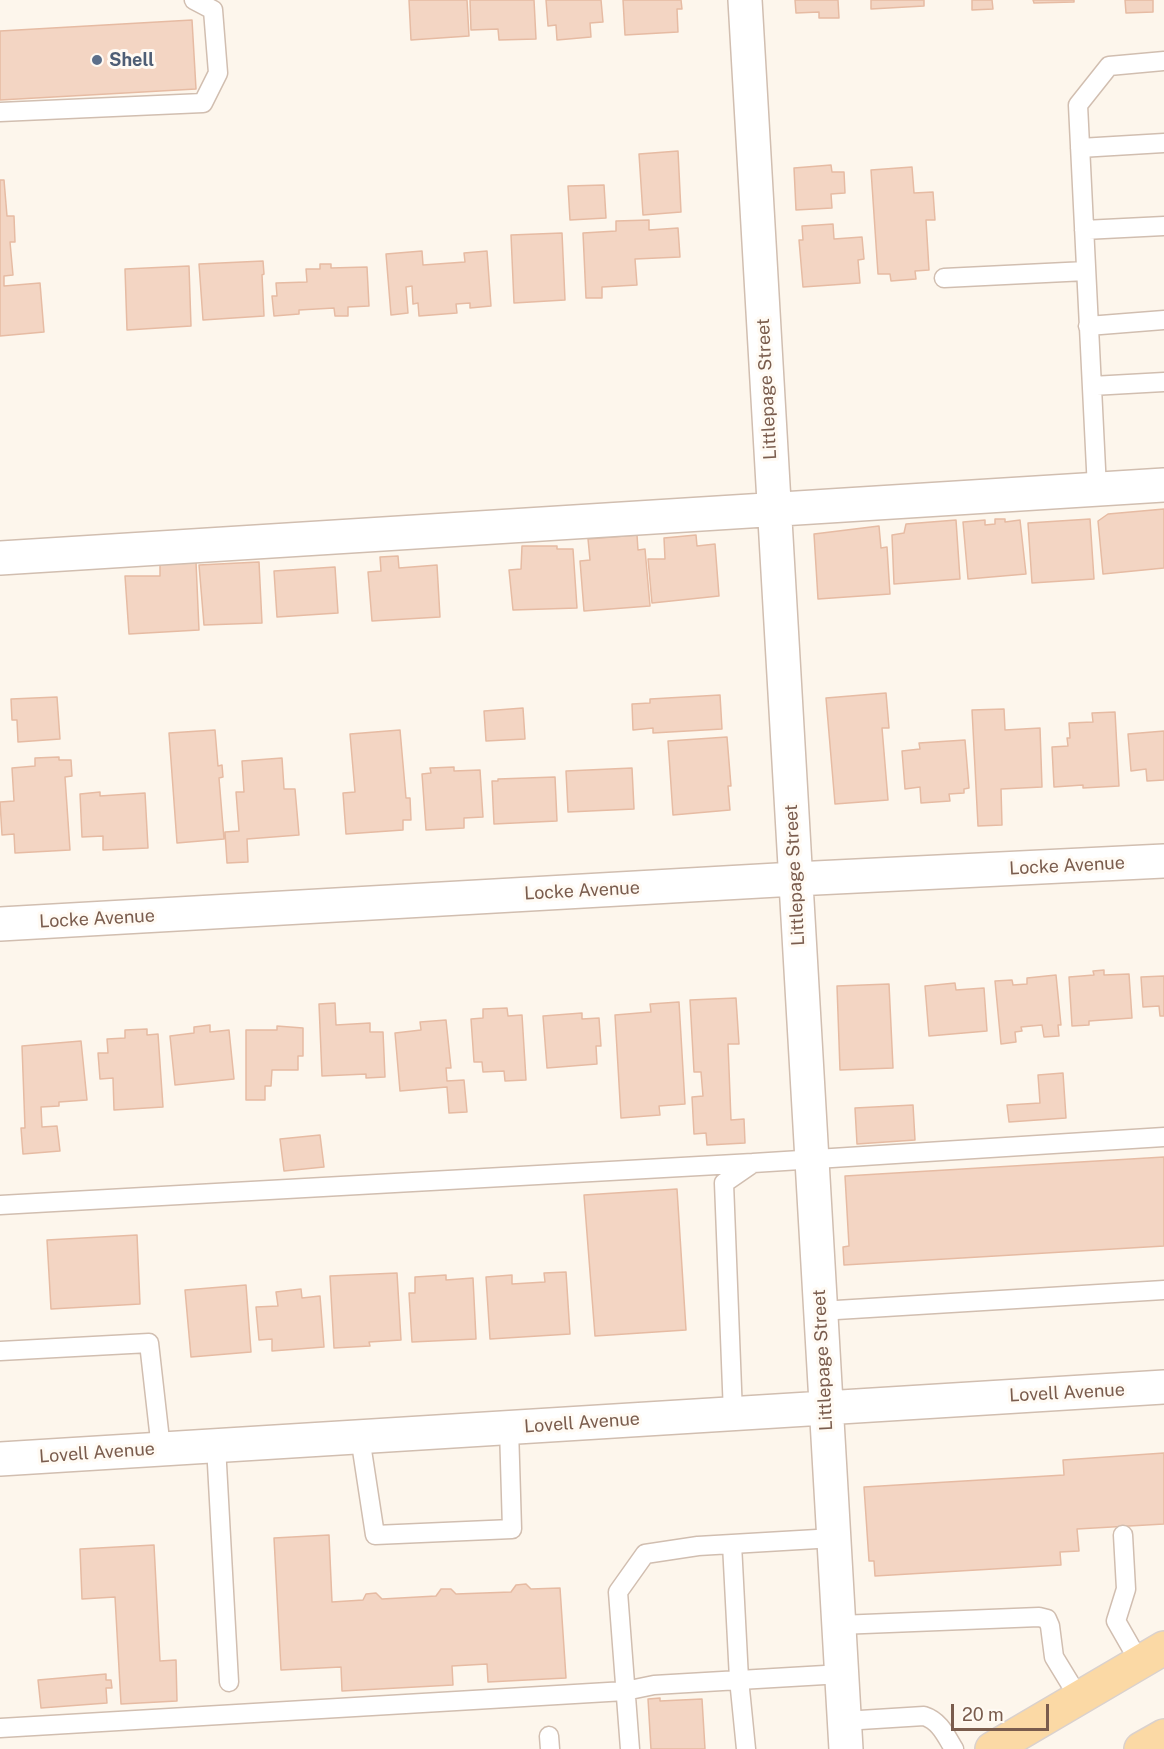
<!DOCTYPE html>
<style>
body{margin:0}
#map{position:relative;width:1164px;height:1749px;overflow:hidden;background:#fdf6ec;font-family:"Public Sans",sans-serif}
canvas{display:block}
.scale{position:absolute;left:951px;top:1704px;width:98px;height:27px;box-sizing:border-box;border:3px solid #7a5c4d;border-top:0;padding-left:8px;font-size:18px;line-height:21px;white-space:nowrap;color:#7a5c4d;-webkit-text-stroke:4px #fffaf3;paint-order:stroke}
</style>
<div id="map">
<canvas width="1164" height="1749"></canvas>
<div class="scale">20 m</div>
</div>
<script>
const context = document.querySelector('canvas').getContext('2d');
context.lineJoin = 'round';
function fill(path, color) { context.fillStyle = color; context.fill(path, 'evenodd'); }
function trace(path, color, width, dash) { context.strokeStyle = color; context.lineWidth = width; context.lineCap = dash ? 'butt' : 'round'; context.setLineDash(dash || []); context.stroke(path); }
function label(font, color, halo, rows, align = 'center') {
  context.font = font + ' "Public Sans",sans-serif'; context.lineWidth = 6; context.setLineDash([]); context.textBaseline = 'middle'; context.strokeStyle = halo; context.fillStyle = color; for (const [text, x, y, turn = 0] of rows) {
    context.save(); context.translate(x, y); context.rotate((+turn || 0) * Math.PI / 180); context.textAlign = isNaN(turn) ? turn : align; if (halo) context.strokeText(text, 0, 0); context.fillText(text, 0, 0); context.restore();
  }
}
const building = new Path2D(`
 M 409,0 L 467,0 L 469,36 L 411,40 Z
 M 470,0 L 534,0 L 536,39 L 499,40 L 498,29 L 471,30 Z
 M 546,0 L 601,0 L 603,22 L 590,23 L 591,37 L 557,40 L 556,25 L 548,26 Z
 M 623,0 L 681,0 L 682,9 L 677,9 L 678,32 L 625,35 Z
 M 795,0 L 838,0 L 839,18 L 819,18 L 819,12 L 796,13 Z
 M 871,0 L 924,0 L 924,6 L 871,9 Z
 M 972,0 L 992,0 L 993,9 L 972,10 Z
 M 1033,0 L 1074,0 L 1074,2 L 1034,3 Z
 M 1125,0 L 1153,0 L 1153,12 L 1126,13 Z
 M 192,20 L 196,89 L 0,100 L 0,31 Z
 M 678,151 L 681,212 L 643,215 L 639,154 Z
 M 831,165 L 832,172 L 844,172 L 845,193 L 831,194 L 832,208 L 796,210 L 794,168 Z
 M 912,167 L 914,193 L 933,192 L 935,220 L 926,220 L 929,270 L 915,271 L 916,279 L 891,281 L 890,274 L 878,274 L 871,170 Z
 M 0,180 L 4,180 L 7,216 L 14,216 L 15,242 L 10,242 L 13,275 L 4,276 L 4,286 L 40,283 L 44,332 L 0,336 Z
 M 604,185 L 606,218 L 570,220 L 568,186 Z
 M 649,220 L 649,230 L 678,228 L 680,257 L 635,259 L 637,285 L 602,287 L 602,298 L 586,298 L 583,233 L 616,231 L 616,221 Z
 M 833,224 L 834,239 L 862,237 L 864,259 L 858,260 L 860,283 L 803,287 L 799,240 L 803,240 L 802,226 Z
 M 562,233 L 565,300 L 514,303 L 511,235 Z
 M 422,251 L 423,265 L 465,262 L 464,253 L 487,251 L 491,306 L 470,308 L 470,303 L 456,304 L 457,313 L 419,316 L 418,303 L 413,304 L 412,286 L 406,287 L 408,313 L 391,315 L 386,254 Z
 M 263,261 L 264,274 L 262,275 L 264,316 L 203,320 L 199,264 Z
 M 320,264 L 331,264 L 331,268 L 367,267 L 369,306 L 348,307 L 348,316 L 335,316 L 334,308 L 299,310 L 299,314 L 274,316 L 272,296 L 277,296 L 276,283 L 307,282 L 306,269 L 320,269 Z
 M 189,266 L 191,326 L 127,330 L 125,269 Z
 M 1164,509 L 1164,568 L 1103,574 L 1098,521 L 1108,514 Z
 M 995,519 L 1005,519 L 1005,522 L 1020,520 L 1026,574 L 968,579 L 963,522 L 985,520 L 985,525 L 995,524 Z
 M 1090,519 L 1094,579 L 1032,583 L 1028,523 Z
 M 956,520 L 960,579 L 894,584 L 892,535 L 904,533 L 906,524 Z
 M 879,526 L 881,548 L 887,547 L 890,594 L 818,599 L 814,534 Z
 M 637,535 L 638,550 L 645,549 L 650,606 L 584,611 L 580,561 L 590,560 L 588,539 Z
 M 696,535 L 697,546 L 715,544 L 719,596 L 652,603 L 648,559 L 665,559 L 664,538 Z
 M 522,546 L 557,546 L 557,549 L 573,549 L 577,608 L 513,610 L 509,570 L 521,569 Z
 M 398,556 L 399,568 L 437,565 L 440,617 L 372,621 L 368,572 L 381,571 L 380,557 Z
 M 196,562 L 199,630 L 129,634 L 125,576 L 160,576 L 160,564 Z
 M 259,562 L 262,623 L 204,625 L 199,565 Z
 M 335,567 L 338,613 L 277,617 L 274,571 Z
 M 886,693 L 889,728 L 882,728 L 888,800 L 835,804 L 826,698 Z
 M 720,695 L 722,729 L 653,733 L 653,728 L 633,730 L 632,704 L 650,703 L 650,699 Z
 M 57,697 L 60,739 L 18,742 L 17,720 L 12,720 L 11,699 Z
 M 523,708 L 525,739 L 486,741 L 484,711 Z
 M 1004,709 L 1005,730 L 1040,728 L 1042,787 L 1001,789 L 1002,825 L 978,826 L 972,710 Z
 M 1115,712 L 1119,786 L 1083,788 L 1083,785 L 1054,787 L 1052,747 L 1068,746 L 1067,738 L 1070,738 L 1069,723 L 1093,722 L 1092,713 Z
 M 215,730 L 218,766 L 222,765 L 223,777 L 219,778 L 224,839 L 177,843 L 169,733 Z
 M 400,730 L 406,798 L 410,798 L 411,820 L 403,820 L 403,830 L 346,834 L 343,793 L 355,792 L 350,734 Z
 M 1164,731 L 1164,780 L 1147,781 L 1146,769 L 1131,771 L 1128,734 Z
 M 727,737 L 731,786 L 728,786 L 730,810 L 673,815 L 668,741 Z
 M 965,740 L 969,788 L 964,789 L 964,793 L 949,794 L 950,801 L 921,803 L 920,787 L 905,789 L 902,751 L 920,749 L 919,743 Z
 M 59,757 L 59,760 L 71,760 L 72,776 L 65,777 L 70,850 L 15,853 L 14,834 L 2,835 L 0,802 L 14,801 L 12,768 L 35,766 L 35,758 Z
 M 282,758 L 284,789 L 295,789 L 299,835 L 247,839 L 248,862 L 227,863 L 225,832 L 239,831 L 236,792 L 244,792 L 242,761 Z
 M 454,767 L 454,771 L 480,770 L 483,817 L 464,818 L 464,828 L 426,830 L 422,774 L 431,773 L 430,768 Z
 M 632,768 L 634,809 L 568,812 L 566,771 Z
 M 555,777 L 557,821 L 494,824 L 492,781 L 498,781 L 498,779 Z
 M 100,792 L 100,796 L 145,793 L 148,848 L 103,850 L 103,836 L 82,837 L 80,794 Z
 M 1104,970 L 1104,975 L 1129,974 L 1132,1018 L 1089,1021 L 1089,1025 L 1072,1026 L 1069,977 L 1094,975 L 1093,971 Z
 M 1056,975 L 1061,1025 L 1058,1025 L 1059,1036 L 1044,1037 L 1042,1025 L 1021,1027 L 1022,1031 L 1015,1032 L 1016,1042 L 1001,1044 L 995,981 L 1012,980 L 1013,985 L 1027,984 L 1027,978 Z
 M 1164,976 L 1164,1016 L 1160,1016 L 1159,1006 L 1143,1007 L 1141,977 Z
 M 955,983 L 956,990 L 984,988 L 987,1031 L 929,1036 L 925,986 Z
 M 889,984 L 893,1068 L 840,1070 L 837,986 Z
 M 736,998 L 739,1044 L 728,1044 L 731,1120 L 744,1119 L 745,1143 L 707,1145 L 706,1133 L 694,1134 L 692,1097 L 703,1096 L 701,1072 L 694,1072 L 690,1000 Z
 M 679,1002 L 685,1104 L 659,1106 L 660,1115 L 621,1118 L 615,1015 L 651,1012 L 650,1004 Z
 M 335,1003 L 336,1025 L 370,1023 L 370,1032 L 383,1032 L 385,1077 L 366,1078 L 366,1074 L 322,1076 L 319,1004 Z
 M 507,1008 L 508,1016 L 522,1015 L 526,1080 L 505,1081 L 504,1071 L 483,1072 L 482,1062 L 474,1062 L 471,1019 L 483,1018 L 483,1009 Z
 M 582,1013 L 582,1019 L 599,1018 L 601,1046 L 596,1046 L 597,1064 L 547,1068 L 543,1016 Z
 M 446,1020 L 451,1068 L 446,1068 L 447,1081 L 464,1080 L 467,1112 L 449,1113 L 447,1087 L 400,1091 L 395,1033 L 421,1030 L 420,1022 Z
 M 210,1025 L 210,1032 L 229,1030 L 234,1079 L 175,1085 L 170,1036 L 194,1033 L 194,1027 Z
 M 277,1026 L 303,1028 L 303,1056 L 298,1056 L 298,1070 L 272,1070 L 271,1086 L 265,1086 L 265,1100 L 246,1100 L 246,1030 L 277,1030 Z
 M 147,1029 L 147,1035 L 158,1034 L 163,1107 L 114,1110 L 113,1078 L 100,1079 L 98,1053 L 108,1053 L 107,1039 L 125,1038 L 125,1030 Z
 M 81,1041 L 87,1100 L 59,1102 L 59,1106 L 41,1107 L 42,1127 L 57,1126 L 60,1151 L 23,1154 L 21,1128 L 25,1128 L 22,1046 Z
 M 1063,1073 L 1066,1118 L 1009,1122 L 1007,1105 L 1040,1103 L 1038,1075 Z
 M 913,1105 L 915,1140 L 857,1144 L 855,1108 Z
 M 320,1135 L 324,1167 L 284,1171 L 280,1139 Z
 M 1164,1157 L 1164,1246 L 844,1265 L 843,1247 L 849,1246 L 845,1176 Z
 M 677,1189 L 686,1330 L 595,1336 L 584,1195 Z
 M 137,1235 L 140,1304 L 51,1309 L 47,1240 Z
 M 566,1272 L 570,1334 L 490,1339 L 486,1277 L 512,1275 L 512,1284 L 545,1282 L 544,1273 Z
 M 397,1273 L 401,1340 L 369,1342 L 370,1346 L 334,1348 L 330,1276 Z
 M 446,1275 L 446,1280 L 473,1278 L 476,1339 L 412,1342 L 409,1293 L 415,1293 L 415,1277 Z
 M 246,1285 L 251,1352 L 191,1357 L 185,1290 Z
 M 301,1289 L 302,1298 L 320,1296 L 324,1347 L 272,1351 L 272,1339 L 259,1340 L 256,1307 L 278,1306 L 276,1292 Z
 M 1164,1453 L 1164,1524 L 1077,1529 L 1079,1551 L 1060,1552 L 1061,1565 L 875,1576 L 874,1561 L 869,1561 L 864,1487 L 1064,1475 L 1063,1460 Z
 M 329,1535 L 332,1602 L 363,1600 L 366,1594 L 376,1593 L 382,1599 L 436,1596 L 441,1589 L 451,1589 L 456,1594 L 511,1592 L 516,1585 L 526,1584 L 531,1589 L 560,1588 L 566,1678 L 488,1682 L 487,1664 L 452,1666 L 453,1685 L 342,1691 L 341,1667 L 281,1670 L 274,1538 Z
 M 154,1545 L 160,1661 L 176,1660 L 177,1701 L 121,1704 L 115,1597 L 82,1599 L 80,1549 Z
 M 106,1674 L 106,1680 L 111,1680 L 112,1688 L 106,1688 L 107,1703 L 41,1708 L 38,1680 Z
 M 660,1698 L 660,1701 L 702,1699 L 705,1749 L 651,1749 L 648,1699 Z`);
const service = new Path2D(`
 M 0,112 L 203,103 L 218,73 L 213,10 L 194,0
 M 1080,148 L 1164,143
 M 1084,230 L 1164,226
 M 944,278 L 1086,271
 M 1088,326 L 1164,320
 M 1092,386 L 1164,382
 M 1097,489 L 1078,105 L 1109,66 L 1164,61
 M 0,1205 L 753,1163
 M 820,1311 L 1164,1290
 M 0,1351 L 149,1343 L 161,1449
 M 733,1414 L 724,1183 L 753,1163 L 1164,1137
 M 360,1437 L 375,1535 L 512,1529 L 509,1428
 M 216,1446 L 229,1682
 M 1123,1535 L 1126,1589 L 1116,1621 L 1140,1663
 M 732,1544 L 739,1679 L 746,1749
 M 839,1625 L 1039,1617 L 1047,1619 L 1050,1626 L 1054,1657 L 1079,1698
 M 844,1721 L 924,1716 C 940,1721 946,1736 954,1749
 M 0,1728 L 625,1691 L 654,1685 L 842,1674
 M 549,1736 L 550,1749
 M 630,1749 L 618,1592 L 645,1554 L 698,1546 L 834,1538`);
const minor = new Path2D(`
 M 745,0 L 846,1749
 M 0,558 L 1164,485
 M 0,924 L 795,879 L 1164,861
 M 0,1459 L 1164,1387`);
const primary = new Path2D(`
 M 992,1749 L 1164,1648
 M 1141,1749 L 1164,1736`);
const markers = [
 [97,60,6,"#5c6f8a"]
];
const serviceNames = [
 ["Shell",109,60]
];
const streetNames = [
 ["Littlepage Street",767,389,-93],
 ["Locke Avenue",1067,866,-3],
 ["Littlepage Street",795,875,-93],
 ["Locke Avenue",582,891,-3],
 ["Locke Avenue",97,919,-3],
 ["Littlepage Street",823,1360,-93],
 ["Lovell Avenue",1067,1393,-3],
 ["Lovell Avenue",582,1423,-4],
 ["Lovell Avenue",97,1453,-4]
];
fill(building, '#f3d5c3');
trace(building, '#e6bba3', 1.5);
trace(service, '#d1beb0', 21);
trace(minor, '#d1beb0', 36);
trace(primary, '#dad1cd', 36);
trace(service, '#fff', 18);
trace(minor, '#fff', 33);
trace(primary, '#fbd9a5', 33);
for (const [x, y, r, color] of markers) { const dot = new Path2D(); dot.arc(x, y, r, 0, 2 * Math.PI); context.fillStyle = color; context.fill(dot); trace(dot, '#fffaf3', 2); }
label('bold 18px', '#4e5e75', '#fffaf3', serviceNames, 'left');
label('18px', '#7a5c4d', '#fffaf3', streetNames);
</script>
